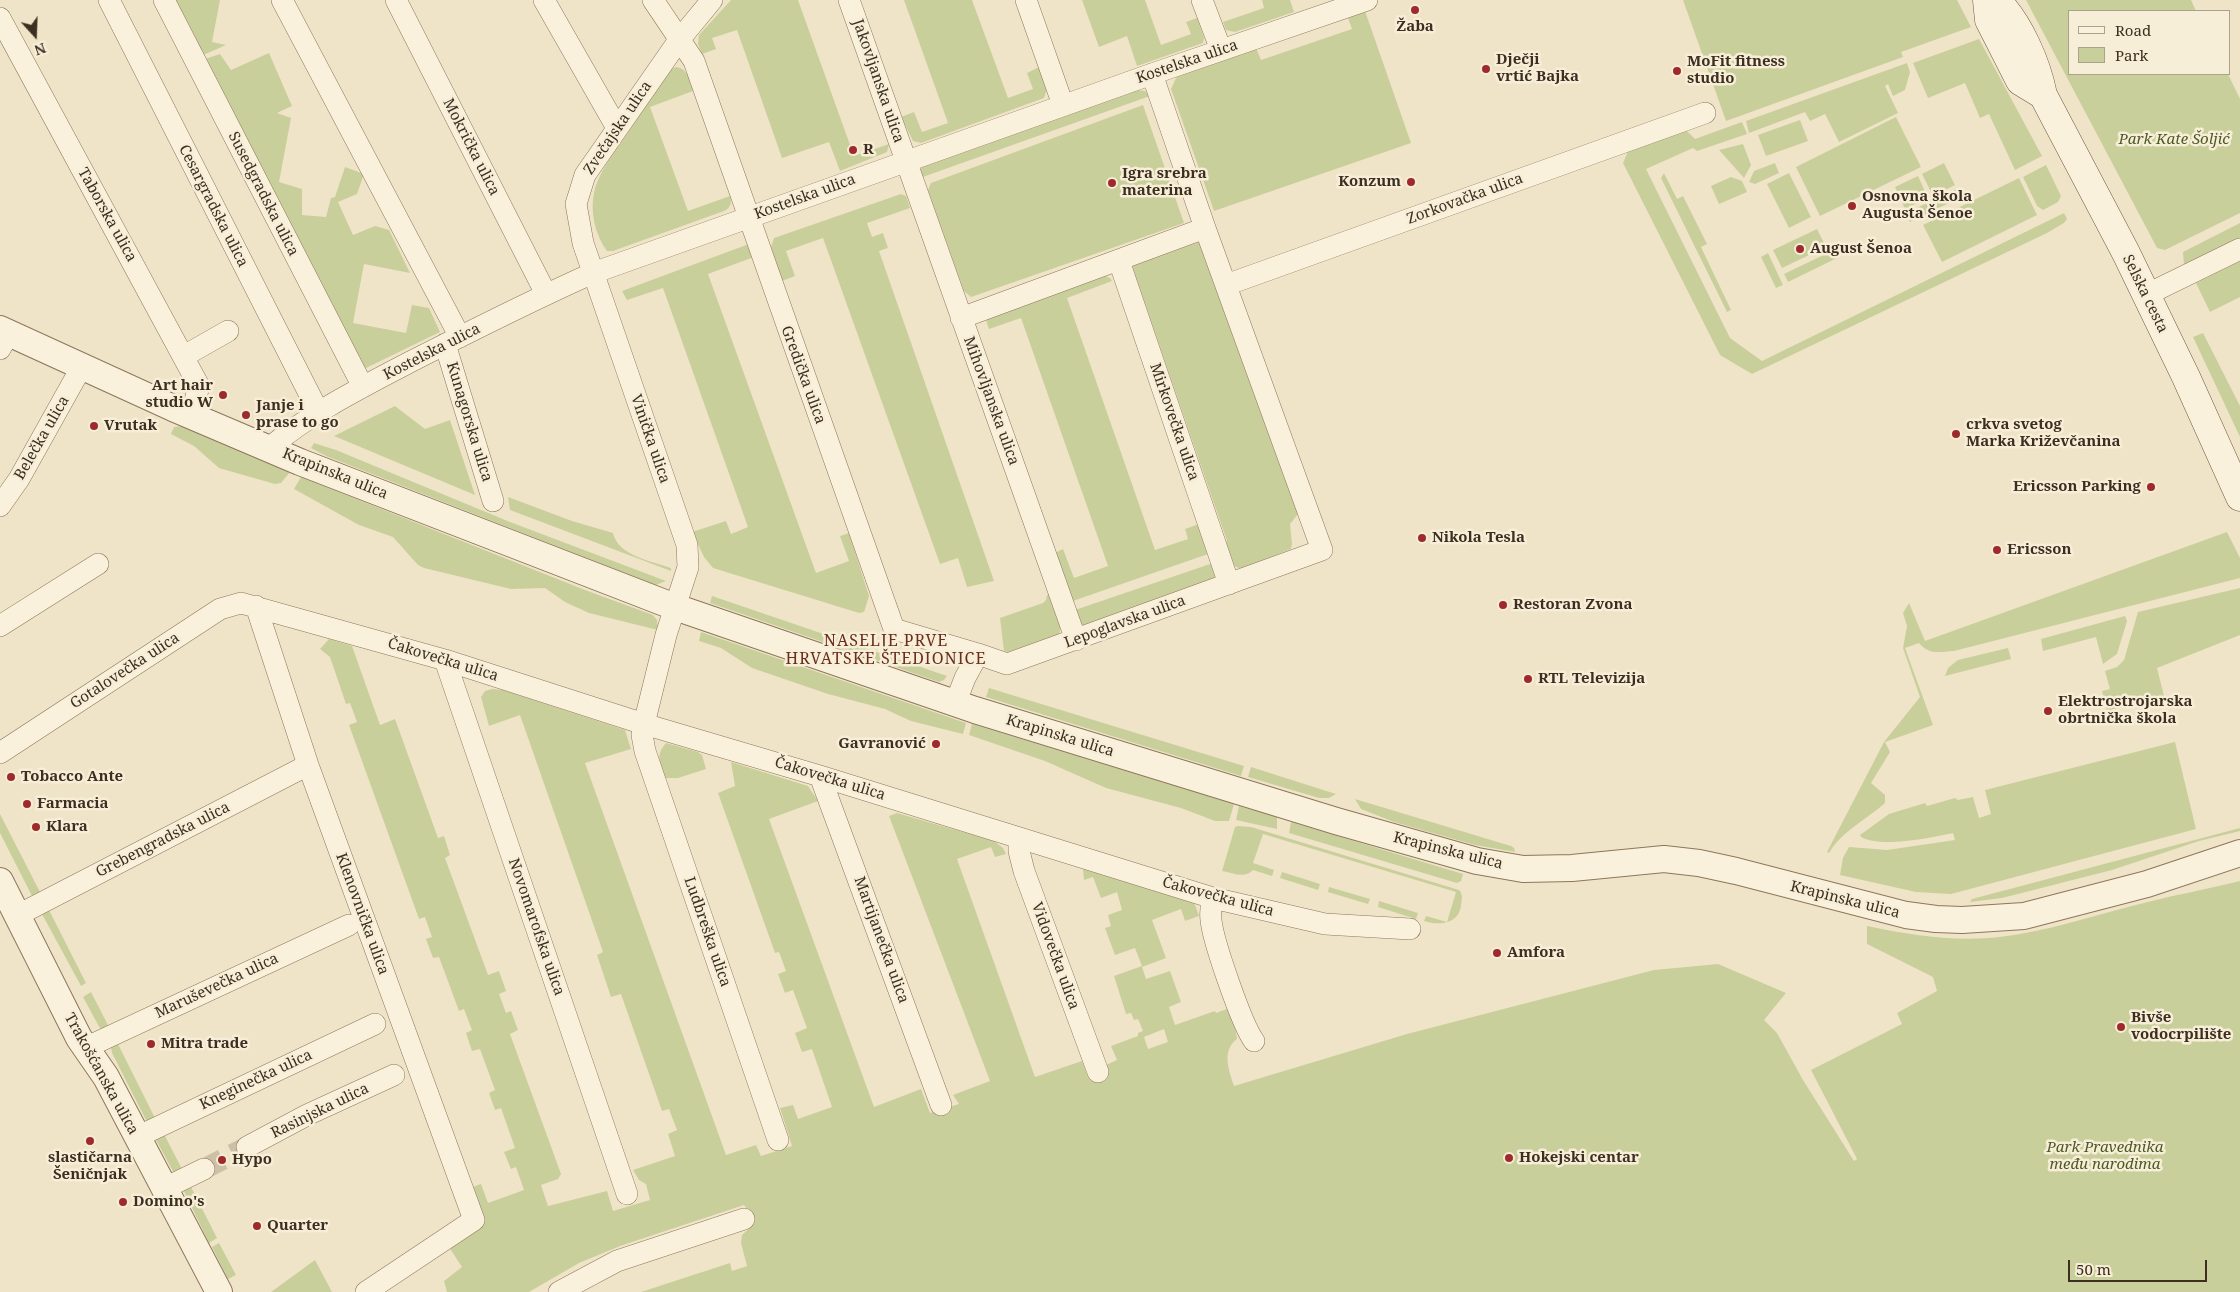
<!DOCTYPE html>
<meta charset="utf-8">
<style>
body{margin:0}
#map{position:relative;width:2240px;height:1292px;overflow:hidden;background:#f0e4c8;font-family:"Noto Serif",serif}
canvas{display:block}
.legend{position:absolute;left:2068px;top:10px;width:162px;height:65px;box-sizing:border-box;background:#f7eed8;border:1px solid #ada18e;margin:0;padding:6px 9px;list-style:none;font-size:15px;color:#3d2e20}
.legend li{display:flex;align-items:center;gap:10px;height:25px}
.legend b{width:25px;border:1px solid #ada18e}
.north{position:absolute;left:10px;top:10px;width:50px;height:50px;-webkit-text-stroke:4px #f7eed8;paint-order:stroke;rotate:160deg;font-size:14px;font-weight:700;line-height:20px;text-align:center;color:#3d2e20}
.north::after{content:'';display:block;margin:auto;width:18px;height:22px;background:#3d2e20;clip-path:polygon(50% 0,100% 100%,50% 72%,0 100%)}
.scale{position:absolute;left:2068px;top:1260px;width:139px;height:22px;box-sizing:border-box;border:2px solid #3d2e20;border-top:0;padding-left:6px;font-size:15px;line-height:18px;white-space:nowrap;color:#3d2e20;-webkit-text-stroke:4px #f7eed8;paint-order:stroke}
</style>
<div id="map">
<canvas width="2240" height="1292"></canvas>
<ul class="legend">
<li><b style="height:6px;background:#faf1dc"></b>Road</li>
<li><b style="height:14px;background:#c9cf9b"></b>Park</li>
</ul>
<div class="north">N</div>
<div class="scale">50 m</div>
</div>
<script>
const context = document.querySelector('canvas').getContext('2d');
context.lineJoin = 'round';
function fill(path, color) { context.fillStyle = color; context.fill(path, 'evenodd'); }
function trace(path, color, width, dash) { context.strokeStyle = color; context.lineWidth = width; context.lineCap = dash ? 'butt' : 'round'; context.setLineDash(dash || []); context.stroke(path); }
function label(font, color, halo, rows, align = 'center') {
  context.font = font + ' "Noto Serif",serif'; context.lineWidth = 5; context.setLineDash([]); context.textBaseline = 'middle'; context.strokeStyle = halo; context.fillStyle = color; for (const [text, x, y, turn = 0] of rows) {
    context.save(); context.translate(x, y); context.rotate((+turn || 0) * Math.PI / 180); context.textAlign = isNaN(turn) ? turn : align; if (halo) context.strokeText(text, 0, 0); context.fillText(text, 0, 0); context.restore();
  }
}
const green = new Path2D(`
 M 172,0 L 220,0 L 212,42 L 226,45 L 201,56 Z
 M 731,0 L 798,0 L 854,156 L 889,144 L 887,152 L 840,171 L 829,142 L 782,158 L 737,30 L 712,38 L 716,49 L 702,54 L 698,44 L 699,35 Z
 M 904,0 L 972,0 L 1008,98 L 1033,89 L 1027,73 L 1039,67 L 1047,89 L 1044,98 L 921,143 L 913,141 L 901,117 L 914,112 L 922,132 L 948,123 Z
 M 1082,0 L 1145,0 L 1161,45 L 1191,34 L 1186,22 L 1197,18 L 1204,38 L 1203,43 L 1137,66 L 1127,36 L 1099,47 Z
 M 1262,0 L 1290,0 L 1294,12 L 1235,32 L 1226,30 L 1223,22 L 1264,8 Z
 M 1683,0 L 1957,0 L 1971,27 L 1901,52 L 1903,57 L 1726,121 Z
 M 2026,0 L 2191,0 L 2196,11 L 2069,11 L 2069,74 L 2228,74 L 2240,99 L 2240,213 L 2165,250 L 2157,248 Z
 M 1365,11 L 1411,143 L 1214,211 L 1171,89 L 1177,76 L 1256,48 L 1261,60 L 1352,29 L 1348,18 Z
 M 1979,39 L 2042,156 L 2015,170 L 1989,114 L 1980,118 L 1965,83 L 1928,98 L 1913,63 Z
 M 269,53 L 292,106 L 277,113 L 291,118 L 279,182 L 302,189 L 302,215 L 326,217 L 331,198 L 335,197 L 345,167 L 364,174 L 357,194 L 338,202 L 353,235 L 375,226 L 389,230 L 410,273 L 364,264 L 353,323 L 406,333 L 412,305 L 429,308 L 440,332 L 364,369 L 202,60 L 220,54 L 231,70 Z
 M 1907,63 L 1910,72 L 1905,90 L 1893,96 L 1888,84 L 1885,86 L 1898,113 L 1839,142 L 1825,114 L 1810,121 L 1805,112 L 1749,133 L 1746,121 Z
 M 676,67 C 688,68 690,81 693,91 L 650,107 L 688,211 L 730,196 C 732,202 731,208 724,211 L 613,251 L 607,251 C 595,235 590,212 594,193 C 599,169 619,147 632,127 C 644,108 655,90 667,71 Z
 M 1137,90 L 1145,91 L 1150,96 L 920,178 L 919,170 L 925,165 Z
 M 1143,105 L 1184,223 L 971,297 L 964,291 L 928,190 L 931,183 Z
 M 1896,117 L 1921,167 L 1820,216 L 1796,167 Z
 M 1800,120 L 1808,141 L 1766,156 L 1758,135 Z
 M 1742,122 L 1747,134 L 1697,151 L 1693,148 L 1646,169 L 1730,338 L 1762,361 L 2064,213 L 2067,219 L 2064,223 L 2047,233 L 1752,374 L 1720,355 L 1623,163 L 1629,149 L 1684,128 L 1695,139 Z
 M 1743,144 L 1751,165 L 1744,178 L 1719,150 Z
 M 1775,163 L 1779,173 L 1755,184 L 1749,182 L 1754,171 Z
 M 1944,163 L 1955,185 L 1933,196 L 1922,174 Z
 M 2046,165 L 2061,196 L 2058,202 L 2043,210 L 2037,206 L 2023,177 Z
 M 1664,173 L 1677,199 L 1683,196 L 1707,244 L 1701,247 L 1731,310 L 1727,312 L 1661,178 Z
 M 1789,173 L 1811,217 L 1789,228 L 1767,184 Z
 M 1918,176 L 1928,198 L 1905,209 L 1895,187 Z
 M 1731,177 L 1742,181 L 1747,192 L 1719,204 L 1711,186 Z
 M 2019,178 L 2037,215 L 1942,262 L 1923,225 Z
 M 1957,189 L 1961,197 L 1910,222 L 1906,213 Z
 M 901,194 L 906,196 L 910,208 L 867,223 L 872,237 L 883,233 L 888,248 L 879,251 L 994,581 L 967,587 L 958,558 L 940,564 L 823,238 L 786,251 L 795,276 L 782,281 L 771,247 L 774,238 Z
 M 2240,223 L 2240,239 L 2184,266 L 2183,252 Z
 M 1817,229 L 1826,247 L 1782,268 L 1773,250 Z
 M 1199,242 L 1298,514 L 1290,524 L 1292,544 L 1291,549 L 1241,569 L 1234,566 L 1225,542 L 1227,541 L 1132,266 Z
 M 749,244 L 754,257 L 708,274 L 816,573 L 849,561 L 840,536 L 849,533 L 869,596 L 864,612 L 859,613 L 713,568 L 704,557 L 692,532 L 726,521 L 731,534 L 748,527 L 663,288 L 627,300 L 622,291 Z
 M 1834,250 L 1837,258 L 1788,282 L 1784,274 Z
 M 1768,253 L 1783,285 L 1776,288 L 1761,257 Z
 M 2240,261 L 2240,297 L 2210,312 L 2196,283 Z
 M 1103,275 L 1110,278 L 1112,281 L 1067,298 L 1155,550 L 1188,539 L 1185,529 L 1199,524 L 1208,554 L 1070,602 L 1055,553 L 1063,549 L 1074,578 L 1108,566 L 1021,318 L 989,329 L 985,317 Z
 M 2203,333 L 2240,406 L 2240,437 L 2193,337 Z
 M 395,406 L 425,429 L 450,420 L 475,495 L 334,436 Z
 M 182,426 L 290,472 L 281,483 L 275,484 L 219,468 L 194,446 L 171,434 L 174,427 Z
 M 314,443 L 336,450 L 510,522 L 666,581 L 656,585 L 326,456 L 311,448 Z
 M 301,477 L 585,590 L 653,615 L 657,620 L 658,630 L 589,613 L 565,602 L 545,588 L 511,589 L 424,568 L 418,565 L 393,537 L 359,525 L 294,489 Z
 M 508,497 L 572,521 L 613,533 C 618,556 652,561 671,568 L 671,571 L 510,510 Z
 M 2227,532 L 2240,558 L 2240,578 L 1954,651 C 1939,652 1929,655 1919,643 L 1905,648 L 1933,725 L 1885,742 L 1890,752 L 1871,783 L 1885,795 L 1885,803 C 1867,819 1841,832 1829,853 L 1827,852 L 1884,742 L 1920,697 L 1903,648 L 1907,626 L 1903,613 L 1909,603 L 1925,641 Z
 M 1216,562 L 1216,577 L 1212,580 L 1086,626 L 1080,625 L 1072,611 Z
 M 2240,588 L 2240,635 L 2157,668 L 2164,696 L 2107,711 L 2102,691 L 2110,689 L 2105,671 L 2117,667 L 2124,660 L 2138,612 Z
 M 1050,594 L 1061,626 L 1059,635 L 1008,652 L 1004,651 L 1000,618 L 1043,603 L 1046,600 L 1047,595 Z
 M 712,596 L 947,676 L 944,680 L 939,682 L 710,603 Z
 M 2125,616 L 2127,621 L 2117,654 L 2103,664 L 2096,637 L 2043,651 L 2041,639 Z
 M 701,632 L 966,723 L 963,734 L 911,721 L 885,709 L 828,694 L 752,668 L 721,648 L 699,641 Z
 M 329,639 L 352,646 L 380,725 L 395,719 L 438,838 L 444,836 L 450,855 L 445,858 L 488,975 L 499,971 L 506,991 L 499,994 L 506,1013 L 511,1011 L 518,1030 L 510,1034 L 561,1174 L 558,1179 L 541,1185 L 548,1206 L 607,1191 L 613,1211 L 650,1200 L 646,1184 L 639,1180 L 633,1170 L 675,1156 L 668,1134 L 677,1130 L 669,1109 L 662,1111 L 621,994 L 611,997 L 597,955 L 603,952 L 520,715 L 489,726 L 481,697 L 485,691 L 492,689 L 503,690 L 625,730 L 631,749 L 585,763 L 726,1155 L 756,1145 L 761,1156 L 792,1146 L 780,1108 L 793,1105 L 798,1119 L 832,1107 L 812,1049 L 802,1052 L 795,1033 L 807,1028 L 793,990 L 785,993 L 778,974 L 786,971 L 779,952 L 775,953 L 718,793 L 735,786 L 731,762 L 808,786 L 818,801 L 769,819 L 874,1107 L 921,1089 L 930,1113 L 959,1104 L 953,1095 L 990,1081 L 889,816 L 897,813 L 994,841 L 1003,848 L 1006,854 L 995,857 L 991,847 L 957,859 L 1035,1077 L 1082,1061 L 1088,1077 L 1106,1070 L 1106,1065 L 1117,1060 L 1111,1046 L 1138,1036 L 1138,1033 L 1143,1031 L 1138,1019 L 1134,1020 L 1131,1013 L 1126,1014 L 1114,976 L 1142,966 L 1135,948 L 1115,955 L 1105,928 L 1111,926 L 1108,915 L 1122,910 L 1117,892 L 1101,898 L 1093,877 L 1084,880 L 1083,869 L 1194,902 L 1199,916 L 1185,921 L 1181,909 L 1152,920 L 1166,958 L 1142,967 L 1146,979 L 1170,971 L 1181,1002 L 1169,1007 L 1175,1025 L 1215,1011 L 1216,1013 L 1232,1007 L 1237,1039 C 1221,1051 1229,1070 1234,1086 L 1407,1034 L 1654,970 L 1718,964 L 1786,993 L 1764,1020 L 1777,1033 L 1803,1080 L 1854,1161 L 1857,1159 L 1811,1070 L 1902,1024 L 1897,1013 L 1937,991 L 1933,977 L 1867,944 L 1867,926 C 1910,935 1955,942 1999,937 C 2044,932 2089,917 2132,906 C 2168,896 2204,890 2240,881 L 2240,1292 L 641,1292 L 730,1263 L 732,1271 L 747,1266 L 741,1243 L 742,1235 L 752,1226 L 747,1209 L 744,1205 L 620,1246 L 579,1263 L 529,1292 L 447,1292 L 444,1281 L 462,1267 L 449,1247 L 475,1225 L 470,1188 L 481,1184 L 488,1203 L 524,1190 L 516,1167 L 511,1169 L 504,1152 L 515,1148 L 501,1108 L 495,1110 L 489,1093 L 495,1090 L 480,1049 L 472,1051 L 466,1033 L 472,1030 L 464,1009 L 459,1011 L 439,957 L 433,958 L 426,939 L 432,937 L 425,917 L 419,919 L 349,725 L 357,722 L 350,703 L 346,704 L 330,657 L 320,649 ZM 1164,1029 L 1168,1042 L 1148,1049 L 1144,1037 Z
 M 2008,648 L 2011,659 L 1945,676 L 1948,668 L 1958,660 Z
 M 989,688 L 1244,766 L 1241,776 L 986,697 Z
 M 972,724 L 1234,804 L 1229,821 L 1215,821 L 1181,808 L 1106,788 L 1045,761 L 969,735 Z
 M 2175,742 L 2196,829 L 1951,894 L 1916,892 L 1840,875 L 1843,858 L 1849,847 L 1887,850 L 1955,840 L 1953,833 C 1931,838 1880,848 1861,837 L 1860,835 L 1889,814 L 1925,803 L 1927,806 L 1955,798 L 1958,800 L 1973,797 L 1979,818 L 1991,814 L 1985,790 Z
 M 666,743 L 698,752 L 702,755 L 706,769 L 678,778 L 664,778 C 660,764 655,755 666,743 Z
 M 1251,767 L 1336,794 L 1329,798 L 1319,798 L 1248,777 Z
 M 1355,799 L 1511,846 L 1514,848 L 1515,852 L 1475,845 L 1394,822 L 1361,809 Z
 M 1239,806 L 1277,817 L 1277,829 L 1236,820 Z
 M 0,814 L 41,894 L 32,896 L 0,833 Z
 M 1291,822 L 1463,874 L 1461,881 L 1457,883 L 1289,833 Z
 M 1238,826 L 1251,827 L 1459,890 C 1463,894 1462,899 1461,905 C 1459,924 1440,926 1424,921 L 1426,916 L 1447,922 L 1456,892 L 1263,834 L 1253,863 L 1274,870 L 1272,876 L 1253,870 C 1245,879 1233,873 1222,871 L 1235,827 Z
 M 2240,828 L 2240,831 L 2199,841 L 2112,870 L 2002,898 L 1970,902 L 1972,899 Z
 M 1282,872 L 1320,884 L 1318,890 L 1280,878 Z
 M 1329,887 L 1370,899 L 1368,904 L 1328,892 Z
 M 1379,901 L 1418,913 L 1416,919 L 1378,907 Z
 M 48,908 L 86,983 L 81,986 L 42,914 Z
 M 91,992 L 110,1029 L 102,1032 L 83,997 Z
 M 118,1044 L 156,1120 L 147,1122 L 112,1053 L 111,1048 Z
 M 164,1134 L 184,1173 L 176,1177 L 155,1138 Z
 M 189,1183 L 217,1238 L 209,1243 L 183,1189 Z
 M 219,1243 L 236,1275 L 228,1279 L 212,1247 Z
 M 315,1260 L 332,1292 L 271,1292 Z`);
const minorTunnel = new Path2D(`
 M 204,1169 L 247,1147`);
const minor = new Path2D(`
 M 109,0 L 318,411
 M 164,0 L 363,387
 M 282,0 L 460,337
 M 396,0 L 546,294
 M 544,0 L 617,128
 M 653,0 L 694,61 L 894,629 L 978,654
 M 712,0 L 679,40 L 585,175 L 576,204 L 583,243 L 687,545 L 688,567 L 666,635 L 644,724 L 642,735 L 645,751 L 778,1140
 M 849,0 L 1076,640
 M 1026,0 L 1063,105
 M 1202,0 L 1221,50
 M 0,18 L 199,386 L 191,415
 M 1119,261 L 1229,584
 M 1226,285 L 1705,113
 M 2146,295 L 2240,249
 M 961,318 L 1205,228
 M 445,344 L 493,501
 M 0,349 L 9,333
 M 184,356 L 228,331
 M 269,448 C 312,412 359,389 408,363 C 469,332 530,301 593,273 L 1152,74 L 1367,0
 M 0,506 L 19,479 L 81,368
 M 256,606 L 308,765 L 474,1220 L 366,1292
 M 0,626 L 98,564
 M 445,660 L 627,1194
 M 955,704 L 965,678 L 978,654 L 1007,664 L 1322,550 L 1205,228 L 1152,74
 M 0,753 L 220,609 L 241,603 L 445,660 L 644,724 L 820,776 L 1213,898 L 1325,924 L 1410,929
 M 820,776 L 941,1105
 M 1019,838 L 1019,851 L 1024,871 L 1098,1072
 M 1213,898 C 1211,905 1210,912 1211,920 C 1213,941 1242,1025 1254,1041
 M 18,915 L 308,765
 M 85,1048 L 349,925
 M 137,1137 L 375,1024
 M 247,1147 L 307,1115 L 394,1075
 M 163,1189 L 204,1169
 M 559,1292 L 617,1261 L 744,1219`);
const tertiary = new Path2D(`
 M 0,329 L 173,408 L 300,462 L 675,607 L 975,710 L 1336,821 L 1477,861 L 1523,869 L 1572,868 L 1664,859 L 1699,863 L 1736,871 L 1906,915 L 1936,919 L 1962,920 L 2024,916 L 2147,884 L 2240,853
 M 0,881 L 79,1038 L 106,1077 L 219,1292`);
const secondary = new Path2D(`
 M 1987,0 L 1989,20 L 2020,81 L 2043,95
 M 1996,0 C 2019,22 2037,64 2043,95 L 2126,253 L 2186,377 L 2240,497`);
const markers = [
 [1415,10,5,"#9e2a2b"],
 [1486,69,5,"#9e2a2b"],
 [1677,71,5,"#9e2a2b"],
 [853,150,5,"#9e2a2b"],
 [1411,182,5,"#9e2a2b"],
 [1112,183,5,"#9e2a2b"],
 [1852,206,5,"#9e2a2b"],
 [1800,249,5,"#9e2a2b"],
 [223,395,5,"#9e2a2b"],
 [246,415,5,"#9e2a2b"],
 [94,426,5,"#9e2a2b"],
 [1956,434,5,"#9e2a2b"],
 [2151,487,5,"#9e2a2b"],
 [1422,538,5,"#9e2a2b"],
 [1997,550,5,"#9e2a2b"],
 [1503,605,5,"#9e2a2b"],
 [1528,679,5,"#9e2a2b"],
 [2048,711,5,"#9e2a2b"],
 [936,744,5,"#9e2a2b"],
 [11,777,5,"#9e2a2b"],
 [27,804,5,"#9e2a2b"],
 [36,827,5,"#9e2a2b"],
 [1497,953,5,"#9e2a2b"],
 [2121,1027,5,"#9e2a2b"],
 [151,1044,5,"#9e2a2b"],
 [90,1141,5,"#9e2a2b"],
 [1509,1158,5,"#9e2a2b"],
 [222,1160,5,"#9e2a2b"],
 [123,1202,5,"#9e2a2b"],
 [257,1226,5,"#9e2a2b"]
];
const poiNames = [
 ["Žaba",1415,27,"center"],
 ["Dječji",1496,60],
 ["vrtić Bajka",1496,77],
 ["MoFit fitness",1687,62],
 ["studio",1687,79],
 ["R",863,150],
 ["Igra srebra",1122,174],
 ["materina",1122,191],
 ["Konzum",1401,182,"right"],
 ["Osnovna škola",1862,197],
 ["Augusta Šenoe",1862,214],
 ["August Šenoa",1810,249],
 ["Art hair",213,386,"right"],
 ["studio W",213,403,"right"],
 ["Janje i",256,406],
 ["prase to go",256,423],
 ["crkva svetog",1966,425],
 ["Marka Križevčanina",1966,442],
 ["Vrutak",104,426],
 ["Ericsson Parking",2141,487,"right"],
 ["Nikola Tesla",1432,538],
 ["Ericsson",2007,550],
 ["Restoran Zvona",1513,605],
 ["RTL Televizija",1538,679],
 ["Elektrostrojarska",2058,702],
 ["obrtnička škola",2058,719],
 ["Gavranović",926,744,"right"],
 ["Tobacco Ante",21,777],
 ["Farmacia",37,804],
 ["Klara",46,827],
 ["Amfora",1507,953],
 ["Bivše",2131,1018],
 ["vodocrpilište",2131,1035],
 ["Mitra trade",161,1044],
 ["slastičarna",90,1158,"center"],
 ["Šeničnjak",90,1175,"center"],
 ["Hokejski centar",1519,1158],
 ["Hypo",232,1160],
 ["Domino's",133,1202],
 ["Quarter",267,1226]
];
const streetNames = [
 ["Kostelska ulica",1187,62,-19],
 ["Jakovljanska ulica",878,81,71],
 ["Zvečajska ulica",618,128,-56],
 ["Mokrička ulica",471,147,63],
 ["Susedgradska ulica",263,194,63],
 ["Kostelska ulica",805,197,-20],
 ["Zorkovačka ulica",1465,199,-20],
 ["Cesargradska ulica",213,206,63],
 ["Taborska ulica",107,215,61],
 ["Selska cesta",2145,294,64],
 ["Kostelska ulica",432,352,-27],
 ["Gredička ulica",803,375,70],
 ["Mihovljanska ulica",991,401,70],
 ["Kunagorska ulica",469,422,73],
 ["Mirkovečka ulica",1174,422,71],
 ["Belečka ulica",42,438,-60],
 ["Vinička ulica",650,439,71],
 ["Krapinska ulica",335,474,22],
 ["Lepoglavska ulica",1125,622,-20],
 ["Čakovečka ulica",443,660,17],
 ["Gotalovečka ulica",125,671,-33],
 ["Krapinska ulica",1060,736,17],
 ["Čakovečka ulica",830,779,17],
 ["Grebengradska ulica",163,840,-27],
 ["Krapinska ulica",1448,851,14],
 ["Čakovečka ulica",1218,897,15],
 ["Krapinska ulica",1845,900,14],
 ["Klenovnička ulica",362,914,70],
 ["Novomarofska ulica",536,927,71],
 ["Ludbreška ulica",707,932,71],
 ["Martijanečka ulica",881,940,70],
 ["Vidovečka ulica",1055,956,70],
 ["Maruševečka ulica",217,986,-25],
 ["Trakošćanska ulica",101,1074,61],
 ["Kneginečka ulica",256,1080,-25],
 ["Rasinjska ulica",320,1111,-26]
];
const parkNames = [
 ["Park Kate Šoljić",2174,140],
 ["Park Pravednika",2105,1148],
 ["među narodima",2105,1165]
];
const neighbourhoodNames = [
 ["NASELJE PRVE",886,641],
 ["HRVATSKE ŠTEDIONICE",886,659]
];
fill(green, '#c9cf9b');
trace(minorTunnel, '#ccc0a6', 21, [21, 11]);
trace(minor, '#8d765c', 22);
trace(tertiary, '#8d765c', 28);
trace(secondary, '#6f573f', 29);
trace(minor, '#faf1dc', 21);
trace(tertiary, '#faf1dc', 26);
trace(secondary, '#faf1dc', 28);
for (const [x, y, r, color] of markers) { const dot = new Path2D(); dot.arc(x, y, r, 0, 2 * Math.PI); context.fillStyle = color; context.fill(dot); trace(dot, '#f7eed8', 2); }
label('bold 15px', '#3d2e20', '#f7eed8', poiNames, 'left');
label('15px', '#3d2e20', '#f7eed8', streetNames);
label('italic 15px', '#4d5a26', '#f7eed8', parkNames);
context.letterSpacing = '1px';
label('16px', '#6b2e1e', '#f7eed8', neighbourhoodNames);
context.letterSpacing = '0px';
</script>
